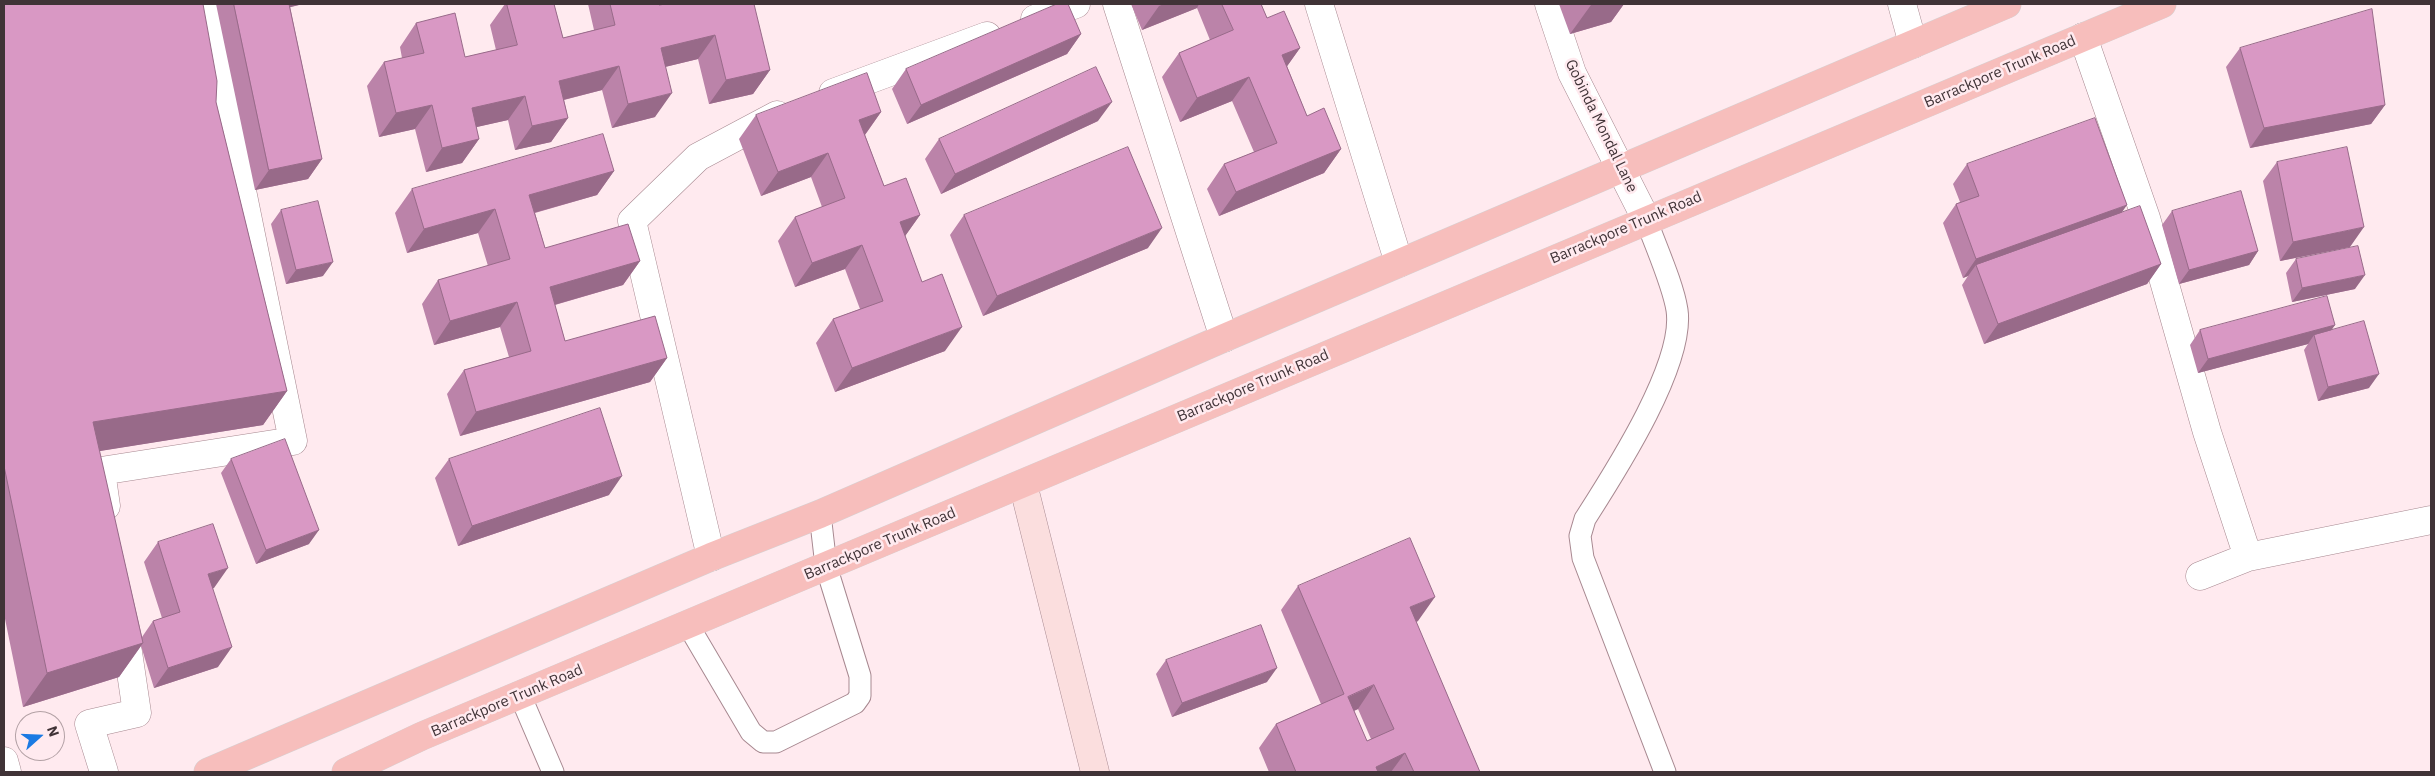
<!DOCTYPE html>
<style>
body{margin:0}
#map{position:relative;width:2435px;height:776px;overflow:hidden;background:#ffeaef;font-family:"IBM Plex Sans",sans-serif}
canvas{display:block}
.frame{position:absolute;inset:0;border:5px solid #403337;pointer-events:none}
.north{position:absolute;left:15px;top:711px;width:50px;height:50px;box-sizing:border-box;background:#ffeaef;border:1px solid #b3a1a5;border-radius:50%;rotate:70deg;font-size:14px;font-weight:700;line-height:20px;text-align:center;color:#403337}
.north::after{content:'';display:block;margin:auto;width:18px;height:22px;background:#1b7ae3;clip-path:polygon(50% 0,100% 100%,50% 72%,0 100%)}
</style>
<div id="map">
<canvas width="2435" height="776"></canvas>
<div class="frame"></div>
<div class="north">N</div>
</div>
<script>
const context = document.querySelector('canvas').getContext('2d');
context.lineJoin = 'round';
function trace(path, color, width, dash) { context.strokeStyle = color; context.lineWidth = width; context.lineCap = dash ? 'butt' : 'round'; context.setLineDash(dash || []); context.stroke(path); }
function fill(path, color) { context.fillStyle = color; context.fill(path, 'evenodd'); }
function label(font, color, halo, rows, align = 'center') {
  context.font = font + ' "IBM Plex Sans",sans-serif'; context.lineWidth = 5; context.setLineDash([]); context.textBaseline = 'middle'; context.strokeStyle = halo; context.fillStyle = color; for (const [text, x, y, turn = 0] of rows) {
    context.save(); context.translate(x, y); context.rotate((+turn || 0) * Math.PI / 180); context.textAlign = isNaN(turn) ? turn : align; if (halo) context.strokeText(text, 0, 0); context.fillText(text, 0, 0); context.restore();
  }
}
const lane = new Path2D(`
 M 1646,219 C 1655,245 1673,284 1677,310 C 1685,364 1615,472 1585,519 L 1580,536 L 1583,558 L 1665,772
 M 688,625 L 751,732 L 763,742 L 776,742 L 855,703 L 860,696 L 860,676 L 826,566 L 820,514
 M 520,695 L 553,772`);
const street = new Path2D(`
 M 1117,4 L 1224,338
 M 1319,4 L 1399,263
 M 1549,4 L 1572,73 L 1646,219
 M 1902,4 L 1913,44
 M 1035,19 L 1076,4
 M 2083,37 L 2146,218 L 2207,432 L 2248,557
 M 833,93 L 987,36
 M 106,506 L 101,471 L 293,441 L 204,4
 M 711,557 L 632,221 L 698,157 L 777,115
 M 2200,576 L 2248,557 L 2431,520
 M 4,761 L 7,772
 M 104,772 L 89,724 L 137,713 L 124,625`);
const secondary = new Path2D(`
 M 1023,484 L 1095,772`);
const primary = new Path2D(`
 M 208,772 L 711,557 L 820,514 L 1224,338 L 2007,4
 M 346,772 L 422,736 L 2162,4`);
const wall = new Path2D(`
 M 4,4 L 216,102 L 287,391 L 263,425 L 99,451 L 142,637 L 153,621 L 162,618 L 144,562 L 158,542 L 214,588 L 213,588 L 218,667 L 154,688 L 141,646 L 119,677 L 23,707 L 4,614 Z
 M 216,4 L 303,4 L 290,7 L 322,159 L 308,179 L 255,190 Z
 M 505,4 L 554,4 L 563,38 L 594,30 L 588,4 L 659,4 L 659,5 L 666,4 L 770,70 L 753,94 L 709,104 L 698,59 L 665,67 L 655,117 L 612,128 L 602,90 L 564,100 L 568,118 L 551,142 L 515,150 L 508,120 L 476,127 L 479,139 L 462,163 L 426,172 L 415,129 L 379,137 L 367,86 L 384,62 L 402,58 L 400,47 L 416,23 L 465,57 L 496,50 L 490,25 Z
 M 1131,4 L 1261,4 L 1267,18 L 1300,48 L 1287,66 L 1307,116 L 1341,149 L 1324,173 L 1219,216 L 1207,189 L 1224,164 L 1254,152 L 1232,101 L 1180,122 L 1162,77 L 1179,53 L 1210,40 L 1197,8 L 1142,30 Z
 M 1559,4 L 1624,4 L 1611,22 L 1570,34 Z
 M 1081,34 L 1067,54 L 907,124 L 892,89 L 906,69 Z
 M 2240,48 L 2385,105 L 2371,124 L 2250,148 L 2226,67 Z
 M 881,112 L 865,135 L 884,186 L 920,215 L 905,236 L 945,351 L 835,392 L 816,343 L 833,319 L 860,309 L 845,269 L 795,287 L 778,241 L 795,217 L 822,207 L 811,177 L 761,196 L 739,139 L 756,115 Z
 M 1098,121 L 941,194 L 925,159 L 939,139 Z
 M 2277,162 L 2350,247 L 2280,261 L 2263,181 Z
 M 1967,164 L 2122,212 L 2161,264 L 2147,284 L 1984,344 L 1962,285 L 1968,276 L 1963,278 L 1943,223 L 1956,204 L 1960,202 L 1953,184 Z
 M 614,171 L 597,195 L 535,213 L 545,248 L 640,261 L 623,285 L 555,305 L 565,341 L 667,358 L 650,382 L 460,436 L 447,394 L 464,370 L 509,357 L 500,327 L 434,345 L 422,304 L 438,280 L 488,266 L 478,233 L 407,253 L 395,213 L 412,189 Z
 M 281,210 L 323,276 L 286,284 L 271,224 Z
 M 2172,211 L 2258,251 L 2249,265 L 2179,284 L 2162,225 Z
 M 964,215 L 1148,248 L 983,316 L 950,235 Z
 M 2296,259 L 2355,289 L 2292,302 L 2286,273 Z
 M 2335,325 L 2331,330 L 2369,388 L 2318,401 L 2304,350 L 2308,344 L 2198,373 L 2190,345 L 2200,330 Z
 M 231,459 L 309,544 L 256,564 L 221,473 Z
 M 449,459 L 609,495 L 458,546 L 435,478 Z
 M 1298,586 L 1418,621 L 1416,622 L 1480,772 L 1269,772 L 1259,748 L 1276,724 L 1321,704 L 1281,610 ZM 1358,709 L 1371,739 L 1367,741 L 1354,711 Z
 M 1166,660 L 1267,682 L 1172,717 L 1156,674 Z`);
const shadedWall = new Path2D(`
 M 290,4 L 303,4 L 287,8 Z
 M 1164,4 L 1199,4 L 1197,8 L 1142,30 L 1159,6 Z
 M 1594,4 L 1624,4 L 1611,22 L 1570,34 L 1591,5 Z
 M 1081,34 L 1067,54 L 907,124 L 921,105 Z
 M 715,35 L 698,59 L 644,72 L 661,48 Z
 M 1300,48 L 1283,72 L 1282,55 Z
 M 619,66 L 602,90 L 543,105 L 559,81 Z
 M 770,70 L 753,94 L 709,104 L 726,80 Z
 M 1249,77 L 1232,101 L 1180,122 L 1197,98 Z
 M 672,93 L 655,117 L 612,128 L 628,104 Z
 M 525,96 L 508,120 L 455,132 L 472,108 Z
 M 1112,102 L 1098,121 L 941,194 L 955,174 Z
 M 432,105 L 415,129 L 379,137 L 396,113 Z
 M 2385,105 L 2371,124 L 2250,148 L 2264,128 Z
 M 881,112 L 864,136 L 859,120 Z
 M 568,118 L 551,142 L 515,150 L 532,126 Z
 M 479,139 L 462,163 L 426,172 L 442,148 Z
 M 1341,149 L 1324,173 L 1219,216 L 1236,192 Z
 M 828,153 L 811,177 L 761,196 L 778,172 Z
 M 322,159 L 308,179 L 255,190 L 269,170 Z
 M 614,171 L 597,195 L 512,219 L 529,195 Z
 M 2127,205 L 2113,225 L 1976,265 L 1968,276 L 1963,278 L 1976,259 Z
 M 495,209 L 478,233 L 407,253 L 424,229 Z
 M 920,215 L 903,239 L 900,222 Z
 M 2364,227 L 2350,247 L 2280,261 L 2293,242 Z
 M 1162,228 L 1148,248 L 983,316 L 997,296 Z
 M 862,245 L 845,269 L 795,287 L 812,263 Z
 M 2258,251 L 2249,265 L 2179,284 L 2189,270 Z
 M 640,261 L 623,285 L 533,311 L 550,287 Z
 M 333,262 L 323,276 L 286,284 L 296,270 Z
 M 2161,264 L 2147,284 L 1984,344 L 1998,324 Z
 M 2365,275 L 2355,289 L 2292,302 L 2302,288 Z
 M 517,302 L 500,327 L 434,345 L 450,321 Z
 M 2335,325 L 2325,339 L 2314,335 L 2308,344 L 2198,373 L 2208,359 Z
 M 962,327 L 945,351 L 835,392 L 852,368 Z
 M 667,358 L 650,382 L 460,436 L 476,412 Z
 M 2379,374 L 2369,388 L 2318,401 L 2328,387 Z
 M 287,391 L 263,425 L 69,456 L 93,422 Z
 M 622,476 L 609,495 L 458,546 L 472,526 Z
 M 319,530 L 309,544 L 256,564 L 266,550 Z
 M 228,568 L 214,588 L 194,594 L 208,574 Z
 M 1435,597 L 1418,621 L 1393,632 L 1410,607 Z
 M 143,643 L 119,677 L 23,707 L 47,673 Z
 M 232,647 L 218,667 L 154,688 L 168,668 Z
 M 1277,668 L 1267,682 L 1172,717 L 1182,703 Z
 M 1374,685 L 1358,709 L 1331,721 L 1348,697 Z
 M 1405,753 L 1391,772 L 1372,772 L 1376,767 Z`);
const building = new Path2D(`
 M 4,4 L 203,4 L 217,81 L 216,102 L 287,391 L 93,422 L 143,643 L 47,673 L 4,466 Z
 M 234,4 L 289,4 L 322,159 L 269,170 Z
 M 507,4 L 554,4 L 563,38 L 615,25 L 610,4 L 659,4 L 659,5 L 666,4 L 754,4 L 770,70 L 726,80 L 715,35 L 661,48 L 672,93 L 628,104 L 619,66 L 559,81 L 568,118 L 532,126 L 525,96 L 472,108 L 479,139 L 442,148 L 432,105 L 396,113 L 384,62 L 424,53 L 416,23 L 455,13 L 465,57 L 517,45 Z
 M 1057,4 L 1068,4 L 1081,34 L 921,105 L 906,69 Z
 M 1222,4 L 1261,4 L 1267,18 L 1284,11 L 1300,48 L 1282,55 L 1307,116 L 1324,108 L 1341,149 L 1236,192 L 1224,164 L 1277,143 L 1249,77 L 1197,98 L 1179,53 L 1233,30 Z
 M 2372,9 L 2385,105 L 2264,128 L 2240,48 Z
 M 1096,67 L 1112,102 L 955,174 L 939,139 Z
 M 867,73 L 881,112 L 859,120 L 884,186 L 906,178 L 920,215 L 900,222 L 922,282 L 942,274 L 962,327 L 852,368 L 833,319 L 883,301 L 862,245 L 812,263 L 795,217 L 845,198 L 828,153 L 778,172 L 756,115 Z
 M 2095,118 L 2127,205 L 1976,259 L 1956,204 L 1979,196 L 1967,164 Z
 M 603,134 L 614,171 L 529,195 L 545,248 L 628,224 L 640,261 L 550,287 L 565,341 L 655,316 L 667,358 L 476,412 L 464,370 L 531,351 L 517,302 L 450,321 L 438,280 L 510,259 L 495,209 L 424,229 L 412,189 Z
 M 1128,147 L 1162,228 L 997,296 L 964,215 Z
 M 2347,147 L 2364,227 L 2293,242 L 2277,162 Z
 M 2241,191 L 2258,251 L 2189,270 L 2172,211 Z
 M 318,201 L 333,262 L 296,270 L 281,210 Z
 M 2140,206 L 2161,264 L 1998,324 L 1976,265 Z
 M 2358,246 L 2365,275 L 2302,288 L 2296,259 Z
 M 2327,296 L 2335,325 L 2208,359 L 2200,330 Z
 M 2364,321 L 2379,374 L 2328,387 L 2314,335 Z
 M 600,408 L 622,476 L 472,526 L 449,459 Z
 M 285,439 L 319,530 L 266,550 L 231,459 Z
 M 213,524 L 228,568 L 208,574 L 232,647 L 168,668 L 153,621 L 180,612 L 158,542 Z
 M 1410,538 L 1435,597 L 1410,607 L 1480,772 L 1414,772 L 1405,753 L 1376,767 L 1378,772 L 1296,772 L 1276,724 L 1344,694 L 1298,586 ZM 1374,685 L 1394,729 L 1367,741 L 1348,697 Z
 M 1261,625 L 1277,668 L 1182,703 L 1166,660 Z`);
const streetNames = [
 ["Barrackpore Trunk Road",2000,72,-23],
 ["Gobinda Mondal Lane",1601,126,64],
 ["Barrackpore Trunk Road",1626,228,-23],
 ["Barrackpore Trunk Road",1253,386,-23],
 ["Barrackpore Trunk Road",880,544,-23],
 ["Barrackpore Trunk Road",507,701,-23]
];
trace(lane, '#a78890', 23);
trace(street, '#a78890', 29);
trace(secondary, '#a78890', 29);
trace(primary, '#d5d2d3', 29);
trace(lane, '#fff', 21);
trace(street, '#fff', 28);
trace(secondary, '#fbdede', 28);
trace(primary, '#f7bebc', 28);
fill(wall, '#bb83a9');
fill(shadedWall, '#986a89');
fill(building, '#d998c4');
trace(building, '#986a89', 1);
label('15px', '#403337', '#ffeaef', streetNames);
</script>
